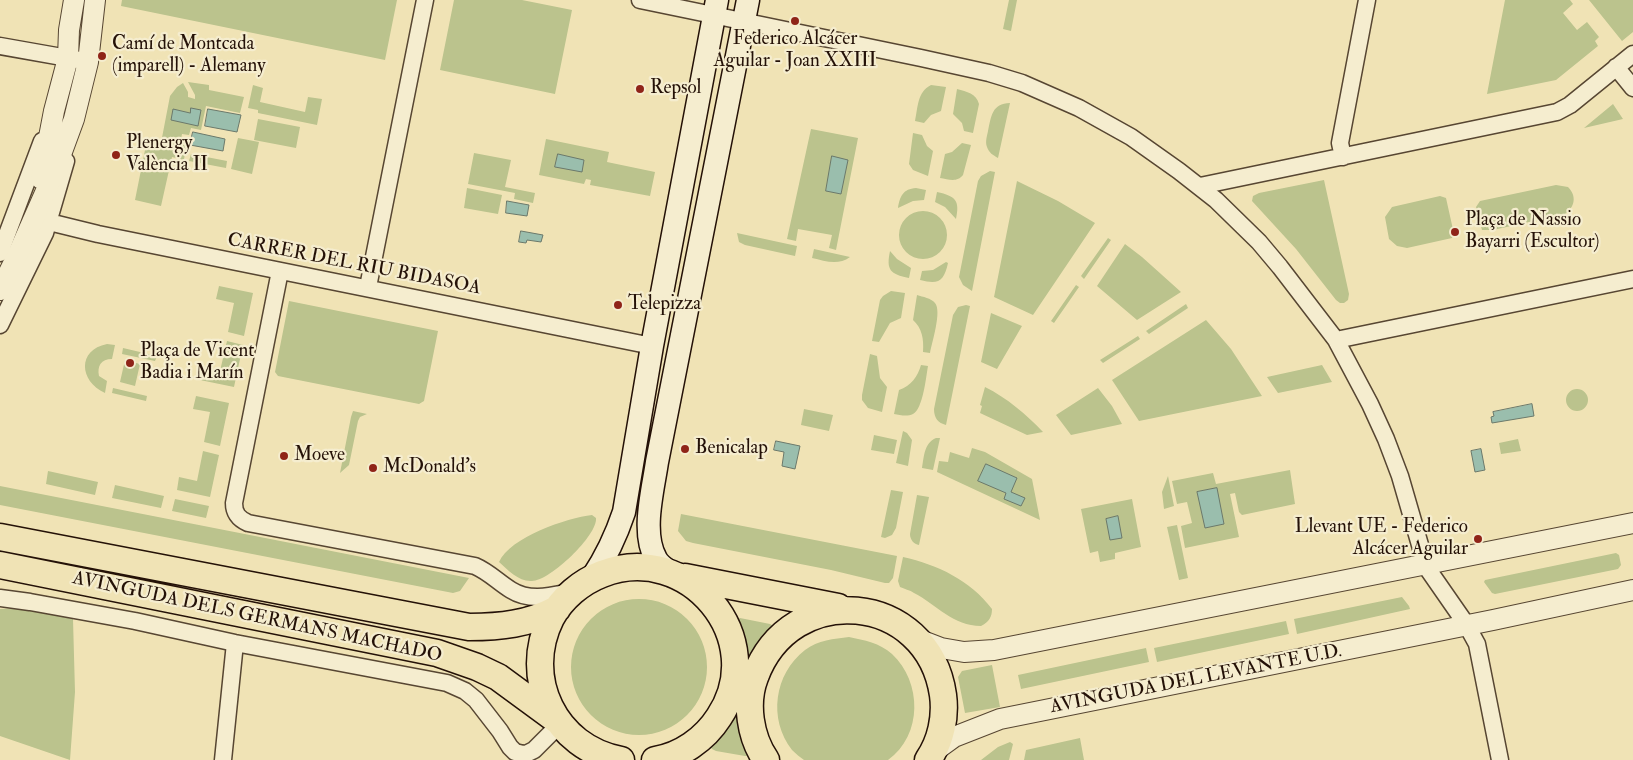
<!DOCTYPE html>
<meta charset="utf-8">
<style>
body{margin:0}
canvas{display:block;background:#f0e3b5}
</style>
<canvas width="1633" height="760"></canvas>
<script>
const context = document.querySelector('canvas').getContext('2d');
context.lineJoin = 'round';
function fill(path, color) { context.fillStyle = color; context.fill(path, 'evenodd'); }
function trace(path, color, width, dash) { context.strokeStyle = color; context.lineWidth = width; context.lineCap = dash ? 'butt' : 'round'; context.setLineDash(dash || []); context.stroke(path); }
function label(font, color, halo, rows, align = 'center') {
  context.font = font + ' "IM FELL Double Pica",serif'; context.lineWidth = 4.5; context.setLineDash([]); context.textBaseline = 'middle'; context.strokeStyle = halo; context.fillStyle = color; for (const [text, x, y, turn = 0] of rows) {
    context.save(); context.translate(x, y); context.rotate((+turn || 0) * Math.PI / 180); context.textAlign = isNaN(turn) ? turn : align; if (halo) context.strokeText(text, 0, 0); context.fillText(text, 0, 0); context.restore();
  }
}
const green = new Path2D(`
 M 122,0 L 397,0 L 385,60 L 121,6 Z
 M 454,0 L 522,0 L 572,10 L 555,94 L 440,70 Z
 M 1009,0 L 1017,0 L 1011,31 L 1003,29 Z
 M 1505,0 L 1570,0 L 1573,4 L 1563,13 L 1577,30 L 1587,22 L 1599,37 L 1595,41 L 1598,46 L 1556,80 L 1487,94 Z
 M 1589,0 L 1633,0 L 1633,32 L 1622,41 Z
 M 188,82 L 209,85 L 209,90 L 244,97 L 240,113 L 206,106 L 201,130 L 191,128 L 189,135 L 182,134 L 180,144 L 186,145 L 184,160 L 172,157 L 161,206 L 135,200 L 146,145 L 160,148 L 170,96 L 177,87 L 183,83 L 188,92 L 188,97 L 195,99 L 195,95 Z
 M 253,85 L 263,88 L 260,102 L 305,112 L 308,97 L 322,99 L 317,125 L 258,113 L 258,110 L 248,108 Z
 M 931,85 L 946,87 L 941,111 L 931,115 L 924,123 L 915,121 C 918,108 917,92 931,85 Z
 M 957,89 C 967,92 976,93 979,104 L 973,133 L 964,131 L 962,123 L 953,114 Z
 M 1010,103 L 998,158 C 993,155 989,153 987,147 C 985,142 987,136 988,131 C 991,117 992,103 1010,103 Z
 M 1613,104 L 1623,119 L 1584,128 Z
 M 258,119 L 300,127 L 296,148 L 254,140 Z
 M 811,129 L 858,138 L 836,250 L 829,248 L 832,235 L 798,229 L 796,241 L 787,239 Z
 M 913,133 L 922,135 L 927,146 L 933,151 L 928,176 L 913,170 L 909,164 Z
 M 238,138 L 259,142 L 252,174 L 231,169 Z
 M 546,139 L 609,152 L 607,162 L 655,172 L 650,196 L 590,185 L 591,180 L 586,179 L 584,184 L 539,175 Z
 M 962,143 L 971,145 L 963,175 C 957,183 948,179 940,178 L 945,154 L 952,152 Z
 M 474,153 L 511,160 L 505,187 L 535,193 L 533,203 L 514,199 L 515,193 L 468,184 Z
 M 191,154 L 227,161 L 226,168 L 189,161 Z
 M 990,171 L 995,172 L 972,291 L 963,285 L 959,277 L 978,181 L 981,176 Z
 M 1324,180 L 1349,294 L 1348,300 L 1344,303 L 1340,303 L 1336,300 L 1296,249 L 1252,201 L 1253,196 L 1259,193 Z
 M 1017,181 L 1058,201 L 1095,223 L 1033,315 L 994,297 Z
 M 1556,185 L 1568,187 C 1577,196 1575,207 1565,214 L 1493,230 L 1482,230 L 1476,207 L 1480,201 Z
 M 467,188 L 502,195 L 498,214 L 464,208 Z
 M 916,188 L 926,190 L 924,200 L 913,201 L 898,208 C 900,196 903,189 916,188 Z
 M 937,192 C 956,196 960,201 956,219 L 945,207 L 935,202 Z
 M 1440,196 L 1446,198 L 1454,234 L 1452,238 L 1407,248 L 1397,246 L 1389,239 L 1385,217 L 1392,207 Z
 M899 235a24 24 0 1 1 48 0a24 24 0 1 1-48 0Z
 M 737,233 L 797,246 L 795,256 L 745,245 L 739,242 Z
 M 1108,238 L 1111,240 L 1084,279 L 1081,276 Z
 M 1125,244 L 1142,257 L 1181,292 L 1137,320 L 1097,286 Z
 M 814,249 L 850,257 C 838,266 825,261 812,258 Z
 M 890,251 L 897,259 L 911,268 L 909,278 C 890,274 886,270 890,251 Z
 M 946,262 L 948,263 C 944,281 939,285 920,280 L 922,271 L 933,270 Z
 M 1076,285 L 1079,287 L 1054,323 L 1051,321 Z
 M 219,286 L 253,293 L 244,336 L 228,332 L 234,303 L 216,299 Z
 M 891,291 L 905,293 L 901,318 L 890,323 L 879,342 L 872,341 L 880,300 L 883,296 Z
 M 917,295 C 923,297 931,298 935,303 C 942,311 932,342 930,353 L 923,352 C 924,339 922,328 913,320 Z
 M 289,301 L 438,331 L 424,401 L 419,404 L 278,376 L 275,372 Z
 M 1186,304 L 1188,308 L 1149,334 L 1146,331 Z
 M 966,305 L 970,306 L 946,425 C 938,423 934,418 934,409 L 953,315 L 958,307 Z
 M 991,313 L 1022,326 L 997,369 L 981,362 Z
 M 1206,320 L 1231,349 L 1262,396 L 1139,421 L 1112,380 Z
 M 1138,336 L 1140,339 L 1103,363 L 1100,360 Z
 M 227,341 L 243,345 L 234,387 L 200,380 L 203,368 L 220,371 Z
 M 107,344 L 115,345 L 112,359 C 101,359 97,366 99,376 L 107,381 L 105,393 C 79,381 77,350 107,344 Z
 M 123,348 L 157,356 L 155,361 L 122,354 Z
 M 870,354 L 877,356 L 880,378 L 887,387 L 882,412 L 868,408 L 862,400 L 862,395 Z
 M 125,360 L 140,364 L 135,386 L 120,382 Z
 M 921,365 L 928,366 C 926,377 923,409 913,414 C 907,417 900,415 894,414 L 899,390 C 911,386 918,376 921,365 Z
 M 1322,365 L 1332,382 L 1278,393 L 1267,377 Z
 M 985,387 C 1007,398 1026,414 1043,432 L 1027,435 L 980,413 L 982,406 L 980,405 Z
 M 113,388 L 147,396 L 146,401 L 112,393 Z
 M 1098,388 L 1112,406 L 1122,424 L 1071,435 L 1056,415 Z
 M1566 400a11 11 0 1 1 22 0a11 11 0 1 1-22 0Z
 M 196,396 L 229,403 L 220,446 L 204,442 L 210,412 L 193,409 Z
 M 804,409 L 833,415 L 829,431 L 801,425 Z
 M 353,411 L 367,414 L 360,417 L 358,421 L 349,465 L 340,473 L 351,417 Z
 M 903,431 L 907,433 L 912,440 L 908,466 L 896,463 Z
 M 874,435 L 897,440 L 894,454 L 871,450 Z
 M 936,438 L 940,438 L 933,470 L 922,468 C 924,457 924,443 936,438 Z
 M 1518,439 L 1521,451 L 1501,454 L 1499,443 Z
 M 972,448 L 985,452 L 1032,479 L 1040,520 L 937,472 L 939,461 L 948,462 L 950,452 L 969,458 Z
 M 203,451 L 219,455 L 210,497 L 177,490 L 179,477 L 197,481 Z
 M 1290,470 L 1295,504 L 1242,515 L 1239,512 L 1235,493 L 1230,494 L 1239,537 L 1185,548 L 1181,526 L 1192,523 L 1187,502 L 1177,504 L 1172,481 L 1213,473 L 1216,484 Z
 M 48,471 L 98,482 L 95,495 L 46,484 Z
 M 1168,476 L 1174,506 L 1164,509 L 1162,492 Z
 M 115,485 L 164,496 L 161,508 L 112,498 Z
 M 0,486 L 469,578 L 460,591 L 453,593 L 0,505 Z
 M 891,490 L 903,492 L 896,528 L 892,535 L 885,538 L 881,537 Z
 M 917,495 L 929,497 L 919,545 C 914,544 910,540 910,534 Z
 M 175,499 L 209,506 L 206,518 L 172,511 Z
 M 1132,499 L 1141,547 L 1115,553 L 1115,559 L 1100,562 L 1098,551 L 1090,553 L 1081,509 Z
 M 681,514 L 897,556 L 893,578 L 889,583 L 885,583 L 831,570 L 693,543 L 686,541 L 678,531 Z
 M 592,515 L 596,518 C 598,535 550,581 532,581 C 519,582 508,570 499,562 C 510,537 567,518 592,515 Z
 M 1177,525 L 1188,578 L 1179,580 L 1167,527 Z
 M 1616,553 L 1619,555 L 1621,565 L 1618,569 L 1495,594 L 1492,593 L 1484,582 L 1485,580 Z
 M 903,557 C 938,565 970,580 992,609 C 992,617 989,622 981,626 C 953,626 937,605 914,593 C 910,590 904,589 900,587 L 898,581 Z
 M 1402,597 L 1409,606 L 1410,609 L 1297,634 L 1294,619 Z
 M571 667a68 68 0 1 1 136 0a68 68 0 1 1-136 0Z
 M 18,608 L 73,619 L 75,692 L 70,760 L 0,736 L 0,609 Z
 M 740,618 L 770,624 L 775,627 L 748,756 L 745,756 L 716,751 L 712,749 L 710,746 L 736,620 Z
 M 1286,621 L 1289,634 L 1157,662 L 1154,648 Z
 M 849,637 C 864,640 880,643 892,654 C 922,682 923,735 888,760 L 804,760 C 800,757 796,754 792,750 C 768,719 774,674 805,650 C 818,640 834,639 849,637 Z
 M 1146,648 L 1149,662 L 1021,689 L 1018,675 Z
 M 992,665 L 1000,707 L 965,713 L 958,677 L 962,671 Z
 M 1080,738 L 1084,760 L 1024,760 L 1026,750 Z
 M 1010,742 L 1013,744 L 1009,760 L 981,760 L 998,747 Z`);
const water = new Path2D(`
 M 191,108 L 201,110 L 198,126 L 171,120 L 173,109 L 190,113 Z
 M 208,109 L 241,115 L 237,132 L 205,126 Z
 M 193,132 L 225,139 L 223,151 L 190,145 Z
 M 558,154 L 584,160 L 582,172 L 555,167 Z
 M 832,156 L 848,160 L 841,194 L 826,191 Z
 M 507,201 L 529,205 L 527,216 L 506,213 Z
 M 521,231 L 543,235 L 541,242 L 527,240 L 526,243 L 519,242 Z
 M 1532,404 L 1534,416 L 1492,423 L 1491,417 L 1494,416 L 1493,412 Z
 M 776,441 L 800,446 L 795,469 L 782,466 L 784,452 L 774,450 Z
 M 1481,449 L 1485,470 L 1475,472 L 1471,451 Z
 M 986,464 L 1017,478 L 1011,492 L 1025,498 L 1021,506 L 1004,499 L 1006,493 L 978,481 Z
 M 1217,488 L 1224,524 L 1205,528 L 1197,492 Z
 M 1118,516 L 1122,538 L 1110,540 L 1106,519 Z`);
const minor = new Path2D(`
 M 640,0 L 921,58 L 989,73 L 1022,83 L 1079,108 L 1131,137 L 1179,171 L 1216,200 L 1259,242 L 1280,267 L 1336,340 L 1370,404 L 1386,439 L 1400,476 L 1420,545 L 1425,565 L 1466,624 L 1477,644 L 1500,760
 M 0,46 L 79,60
 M 1616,67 L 1633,88
 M 1343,157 L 1340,143 L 1367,0
 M 1200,186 L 1557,112 L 1570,105 L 1633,54
 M 49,222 L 98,234 L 652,346
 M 0,253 L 42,141
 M 280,271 L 234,503 C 234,514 239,519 248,523 L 475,566 C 489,572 498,582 511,590 C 530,602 551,596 571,592
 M 368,287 L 425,0
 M 0,325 L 45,233 L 66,161
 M 1336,340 L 1633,279
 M 0,598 L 30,602 L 135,621 L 235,643 L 447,683 L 465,691 L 476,700 L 500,731 L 510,747 L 515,752 L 523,754 L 528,753 L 534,750 L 560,724
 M 223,760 L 235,643`);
const tertiary = new Path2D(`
 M 41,179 L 54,111 L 68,58 L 69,30 L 74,0
 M 0,290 L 18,254 L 56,168 L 74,119 L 88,62 L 95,0
 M 915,638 L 941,648 L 964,652 L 994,650 L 1633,523
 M 932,753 L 954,737 L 1000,719 L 1015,716 L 1493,620 L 1633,590`);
const secondary = new Path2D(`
 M 671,573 C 666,569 659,565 656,559 C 641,533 653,490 657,462 L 748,0
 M 592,578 C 606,557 616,536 624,512 L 652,346 L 717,0`);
const primary = new Path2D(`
 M 0,537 L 469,627 C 500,627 529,624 557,609
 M 0,565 L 437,653 L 477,667 L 498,677 L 558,721
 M 685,577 L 838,607
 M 621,760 C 555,748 521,678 551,618 C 562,598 581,582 602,574 C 688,540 771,639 719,717 C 705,739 681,756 655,760
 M 766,760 C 750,737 745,703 755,677 C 791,579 928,592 943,695 C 946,717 941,741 928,760`);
const markers = [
 [795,21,5,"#8f2418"],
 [102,56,5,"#8f2418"],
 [640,89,5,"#8f2418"],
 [116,155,5,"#8f2418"],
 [1455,232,5,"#8f2418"],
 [618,305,5,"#8f2418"],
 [130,363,5,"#8f2418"],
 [685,449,5,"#8f2418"],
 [284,456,5,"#8f2418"],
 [373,468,5,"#8f2418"],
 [1478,539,5,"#8f2418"]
];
const poiNames = [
 ["Federico Alcácer",795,40,"center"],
 ["Aguilar - Joan XXIII",795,62,"center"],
 ["Camí de Montcada",112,45],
 ["(imparell) - Alemany",112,67],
 ["Repsol",650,89],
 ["Plenergy",126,144],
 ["València II",126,166],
 ["Plaça de Nassio",1465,221],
 ["Bayarri (Escultor)",1465,243],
 ["Telepizza",628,305],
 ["Plaça de Vicent",140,352],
 ["Badia i Marín",140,374],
 ["Benicalap",695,449],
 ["Moeve",294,456],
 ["McDonald's",383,468],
 ["Llevant UE - Federico",1468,528,"right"],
 ["Alcácer Aguilar",1468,550,"right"]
];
const streetNames = [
 ["CARRER DEL RIU BIDASOA",354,265,11],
 ["AVINGUDA DELS GERMANS MACHADO",257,618,12],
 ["AVINGUDA DEL LEVANTE U.D.",1196,680,-11]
];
fill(green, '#bbc38d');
fill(water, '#9abead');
trace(water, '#6b796b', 1);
trace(minor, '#574632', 19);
trace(tertiary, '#574632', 22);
trace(secondary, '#241107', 25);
trace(primary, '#241107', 29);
trace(minor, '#f5edcf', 16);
trace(tertiary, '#f5edcf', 20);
trace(secondary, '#f5edcf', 22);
trace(primary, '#f0e3b5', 26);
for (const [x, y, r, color] of markers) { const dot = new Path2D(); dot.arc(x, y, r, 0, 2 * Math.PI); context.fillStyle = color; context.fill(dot); trace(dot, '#f5edcf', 2); }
label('19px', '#241107', '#f5edcf', poiNames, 'left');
label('19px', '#241107', '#f5edcf', streetNames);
</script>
